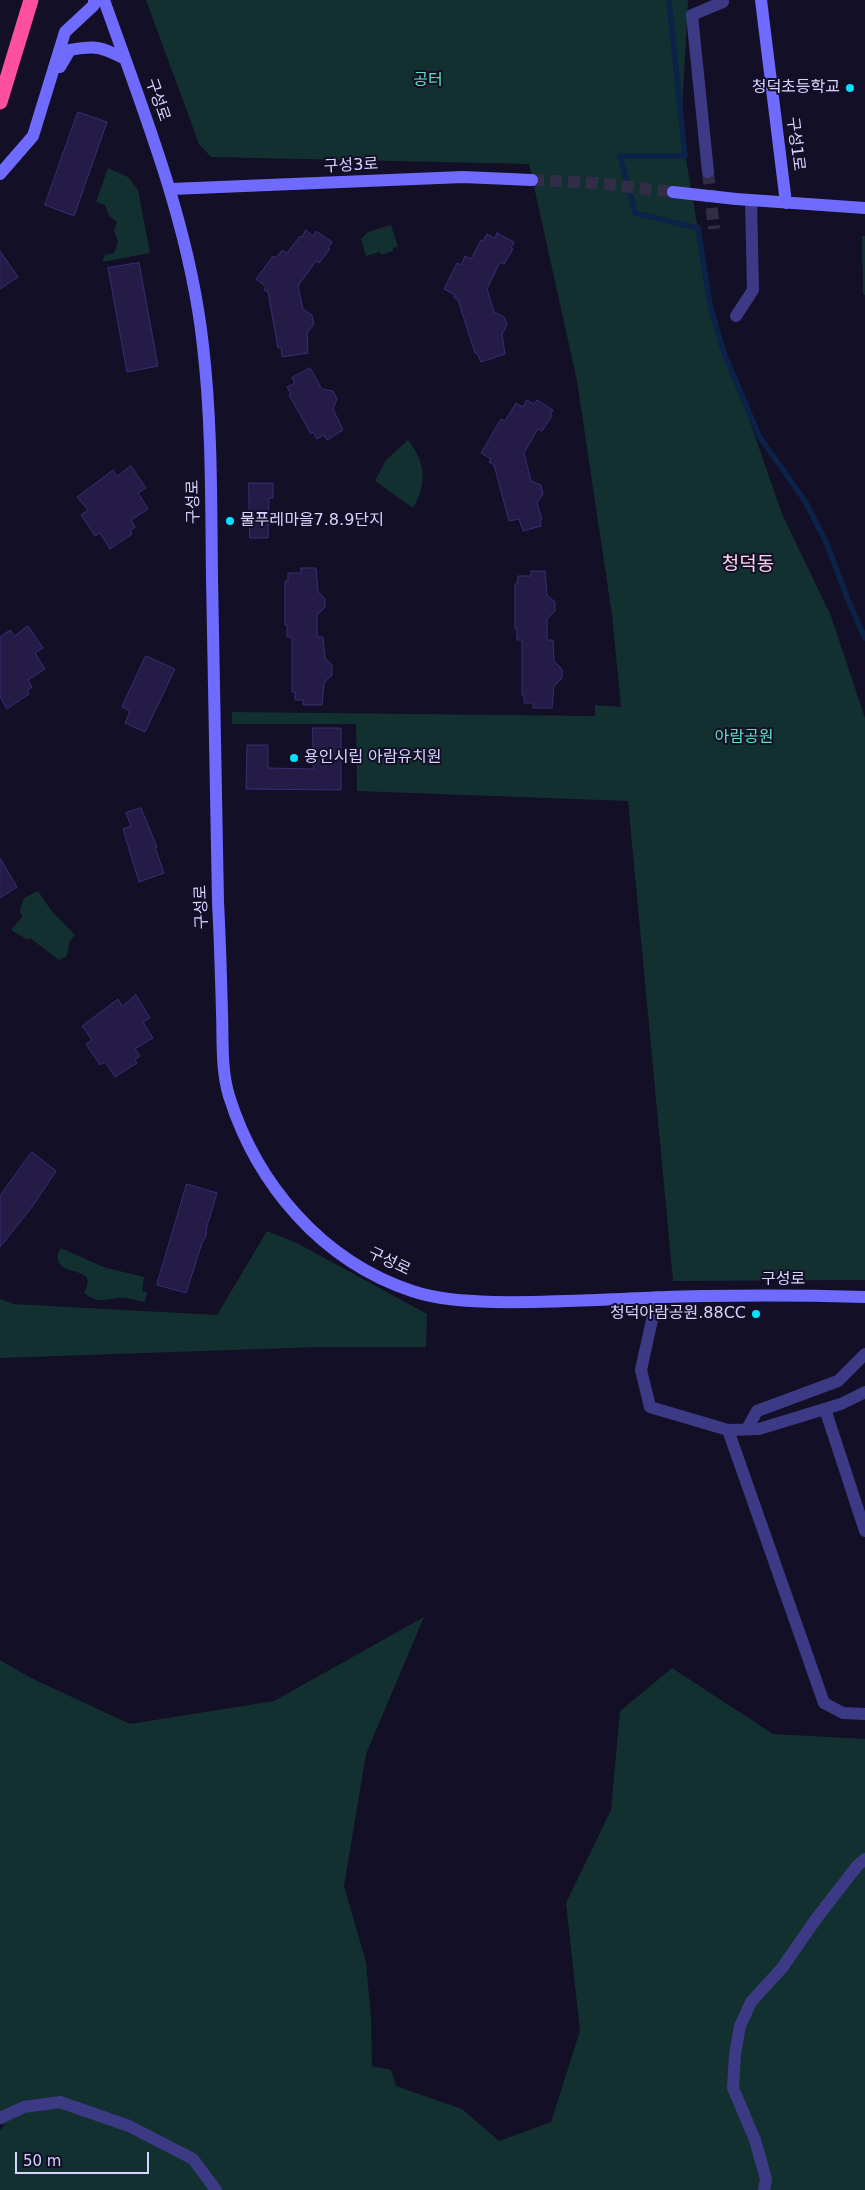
<!DOCTYPE html>
<meta charset="utf-8">
<style>
body{margin:0}
#map{position:relative;width:865px;height:2190px;overflow:hidden;background:#130f26;font-family:"DejaVu Sans",sans-serif}
canvas{display:block}
.scale{position:absolute;left:15px;top:2152px;width:134px;height:22px;box-sizing:border-box;border:2px solid #d9d4ff;border-top:0;padding-left:6px;font-size:15px;line-height:18px;white-space:nowrap;color:#d9d4ff;-webkit-text-stroke:4px #130f26;paint-order:stroke}
</style>
<div id="map">
<canvas width="865" height="2190"></canvas>
<div class="scale">50 m</div>
</div>
<script>
const context = document.querySelector('canvas').getContext('2d');
context.lineJoin = 'round';
function fill(path, color) { context.fillStyle = color; context.fill(path, 'evenodd'); }
function trace(path, color, width, dash) { context.strokeStyle = color; context.lineWidth = width; context.lineCap = dash ? 'butt' : 'round'; context.setLineDash(dash || []); context.stroke(path); }
function label(font, color, halo, rows, align = 'center') {
  context.font = font + ' "DejaVu Sans","Noto Sans KR",sans-serif'; context.lineWidth = 4; context.setLineDash([]); context.textBaseline = 'middle'; context.strokeStyle = halo; context.fillStyle = color; for (const [text, x, y, turn = 0] of rows) {
    context.save(); context.translate(x, y); context.rotate((+turn || 0) * Math.PI / 180); context.textAlign = isNaN(turn) ? turn : align; if (halo) context.strokeText(text, 0, 0); context.fillText(text, 0, 0); context.restore();
  }
}
const green = new Path2D(`
 M 146,0 L 688,0 L 681,131 L 713,315 L 782,514 L 831,616 L 865,718 L 865,1280 L 673,1281 L 628,801 L 357,791 L 356,724 L 232,724 L 232,712 L 595,716 L 595,705 L 621,707 L 612,615 L 577,381 L 529,164 L 211,157 L 199,144 Z
 M 108,168 L 128,177 L 138,190 L 150,253 L 102,262 L 105,255 L 114,253 L 118,242 L 114,230 L 117,222 L 109,216 L 105,205 L 96,202 Z
 M 391,225 L 398,247 L 393,248 L 393,251 L 381,255 L 380,252 L 366,256 L 361,239 L 368,232 Z
 M 862,236 L 865,236 L 865,295 L 863,294 Z
 M 408,440 C 425,461 428,484 413,508 L 375,481 L 386,460 Z
 M 38,891 L 51,910 L 75,935 L 69,943 L 67,956 L 59,960 L 30,938 L 28,940 L 11,930 L 22,917 L 20,909 L 24,898 Z
 M 267,1231 L 297,1243 L 427,1314 L 426,1347 L 319,1347 L 0,1358 L 0,1299 L 14,1304 L 217,1315 Z
 M 61,1248 L 103,1267 L 144,1277 L 142,1291 L 147,1292 L 145,1302 C 137,1301 126,1297 118,1298 C 103,1300 97,1303 84,1293 C 96,1271 76,1274 65,1268 C 56,1264 56,1254 61,1248 Z
 M 424,1617 L 366,1754 L 344,1886 L 366,1962 L 371,2018 L 372,2066 L 391,2070 L 396,2086 L 462,2109 L 499,2141 L 551,2122 L 580,2031 L 566,1903 L 611,1810 L 620,1711 L 672,1668 L 773,1734 L 865,1739 L 865,2190 L 0,2190 L 0,2130 L 5,2125 L 0,2124 L 0,1660 L 29,1677 L 130,1724 L 274,1701 Z`);
const stream = new Path2D(`
 M 669,0 L 685,156 L 620,156 L 635,213 L 698,228 L 710,305 L 724,353 L 759,436 L 805,501 L 827,544 L 848,600 L 865,638`);
const building = new Path2D(`
 M 78,112 L 107,122 L 74,216 L 45,205 Z
 M 306,230 L 313,236 L 316,231 L 332,242 L 328,248 L 330,249 L 319,263 L 316,261 L 298,286 L 303,309 L 312,315 L 314,324 L 307,333 L 308,353 L 282,357 L 281,347 L 278,348 L 268,292 L 264,290 L 266,287 L 256,279 L 273,256 L 276,258 L 282,250 L 287,253 L 300,236 L 302,237 Z
 M 497,233 L 514,242 L 511,248 L 513,249 L 504,264 L 500,262 L 487,289 L 494,312 L 504,317 L 507,325 L 502,334 L 505,354 L 481,362 L 477,353 L 475,353 L 458,300 L 454,298 L 455,295 L 444,289 L 457,263 L 461,265 L 465,256 L 471,259 L 481,240 L 483,241 L 487,234 L 495,238 Z
 M 0,251 L 18,277 L 0,289 Z
 M 139,263 L 158,366 L 127,372 L 108,268 Z
 M 310,368 L 322,389 L 333,391 L 337,399 L 333,409 L 343,430 L 327,440 L 324,435 L 317,439 L 313,432 L 311,434 L 289,395 L 291,394 L 287,387 L 295,383 L 292,378 Z
 M 527,400 L 534,404 L 537,400 L 553,410 L 550,415 L 552,416 L 542,431 L 538,429 L 524,453 L 531,481 L 541,485 L 543,494 L 537,503 L 542,520 L 540,520 L 541,526 L 523,531 L 519,519 L 509,521 L 494,465 L 489,462 L 491,459 L 481,453 L 501,419 L 505,421 L 516,403 L 523,407 Z
 M 131,466 L 146,488 L 138,493 L 148,509 L 131,520 L 135,527 L 130,531 L 132,534 L 110,549 L 100,533 L 95,536 L 81,515 L 88,510 L 77,497 L 113,470 L 117,476 Z
 M 249,483 L 273,483 L 273,498 L 269,498 L 268,538 L 250,538 Z
 M 301,568 L 316,568 L 318,591 L 325,599 L 325,607 L 317,615 L 317,637 L 323,637 L 325,658 L 332,665 L 332,675 L 324,683 L 322,705 L 303,705 L 303,700 L 295,700 L 295,692 L 292,692 L 292,637 L 287,637 L 287,625 L 285,625 L 285,581 L 288,581 L 288,573 L 301,573 Z
 M 531,571 L 545,571 L 547,595 L 555,602 L 555,611 L 547,619 L 547,640 L 553,640 L 554,661 L 562,669 L 562,678 L 554,686 L 552,708 L 533,708 L 533,703 L 524,703 L 524,695 L 522,695 L 522,640 L 517,640 L 517,629 L 515,629 L 515,584 L 517,584 L 518,576 L 531,576 Z
 M 28,626 L 43,648 L 35,653 L 45,669 L 28,680 L 32,687 L 27,691 L 29,694 L 7,709 L 0,697 L 0,637 L 10,630 L 14,636 Z
 M 146,656 L 175,669 L 145,732 L 125,723 L 130,711 L 122,707 Z
 M 313,728 L 341,728 L 341,790 L 246,789 L 247,745 L 268,745 L 268,768 L 313,769 Z
 M 141,808 L 157,847 L 155,847 L 164,873 L 139,882 L 123,829 L 131,826 L 126,813 Z
 M 0,858 L 17,887 L 0,898 Z
 M 136,995 L 150,1018 L 143,1022 L 153,1038 L 135,1049 L 140,1056 L 135,1060 L 137,1063 L 115,1077 L 105,1062 L 100,1065 L 86,1044 L 92,1040 L 82,1026 L 118,999 L 122,1006 Z
 M 32,1152 L 56,1171 L 32,1207 L 0,1247 L 0,1196 Z
 M 187,1184 L 217,1193 L 207,1226 L 206,1236 L 202,1243 L 186,1293 L 157,1285 Z`);
const streetTunnel = new Path2D(`
 M 708,172 L 714,229`);
const secondaryTunnel = new Path2D(`
 M 532,180 L 597,183 L 673,192`);
const street = new Path2D(`
 M 708,172 L 692,15 L 723,2
 M 736,316 L 753,290 L 751,200
 M 657,1297 L 641,1370 L 650,1407 L 728,1430 L 759,1429 L 841,1404 L 865,1392
 M 825,1409 L 865,1531
 M 747,1429 L 757,1411 L 838,1381 L 865,1354
 M 728,1430 L 824,1703 L 843,1713 L 865,1714
 M 0,2118 L 24,2107 L 60,2102 L 129,2126 L 193,2159 L 216,2190
 M 764,2190 L 766,2179 L 755,2140 L 733,2088 L 735,2054 L 740,2026 L 751,2002 L 782,1968 L 816,1919 L 857,1866 L 865,1859`);
const secondary = new Path2D(`
 M 104,0 C 144,113 190,226 203,346 C 212,423 211,501 212,578 C 213,686 215,794 218,902 C 220,939 221,976 222,1013 C 223,1041 221,1069 229,1096 C 257,1185 322,1261 412,1291 C 439,1300 467,1301 494,1302 C 544,1303 593,1300 643,1298 C 717,1295 791,1295 865,1297
 M 761,0 L 786,203
 M 60,67 L 70,50 C 96,45 102,47 125,59
 M 0,174 L 33,136 L 65,32 L 94,5 L 94,0
 M 171,189 L 463,177 L 532,180
 M 736,199 L 865,208`);
const highway = new Path2D(`
 M 0,102 L 31,0`);
const secondaryBridge = new Path2D(`
 M 673,192 L 736,199`);
const markers = [
 [850,88,5,"#00e5ff"],
 [230,521,5,"#00e5ff"],
 [294,758,5,"#00e5ff"],
 [756,1314,5,"#00e5ff"]
];
const parkNames = [
 ["공터",428,81],
 ["아람공원",744,738]
];
const poiNames = [
 ["청덕초등학교",840,88],
 ["물푸레마을7.8.9단지",240,521,"left"],
 ["용인시립 아람유치원",304,758,"left"],
 ["청덕아람공원.88CC",746,1314]
];
const streetNames = [
 ["구성로",157,100,71],
 ["구성1로",795,144,83],
 ["구성3로",351,166,-3],
 ["구성로",194,502,-91],
 ["구성로",202,907,-92],
 ["구성로",389,1262,25],
 ["구성로",783,1280]
];
const quarterNames = [
 ["청덕동",748,565]
];
fill(green, '#12302f');
trace(stream, '#0c2248', 5.5);
fill(building, '#241b47');
trace(building, '#3b2d73', 1);
trace(streetTunnel, '#312d47', 12, [12, 6]);
trace(secondaryTunnel, '#312d47', 12, [12, 6]);
trace(street, '#3d3a85', 12);
trace(secondary, '#6f6bff', 12);
trace(highway, '#ff4fa3', 15);
trace(secondaryBridge, '#6f6bff', 12);
for (const [x, y, r, color] of markers) { const dot = new Path2D(); dot.arc(x, y, r, 0, 2 * Math.PI); context.fillStyle = color; context.fill(dot); trace(dot, '#130f26', 2); }
label('16px', '#5fe0c0', '#130f26', parkNames);
label('16px', '#d9d4ff', '#130f26', poiNames, 'right');
label('16px', '#d9d4ff', '#130f26', streetNames);
label('19px', '#ffd6f0', '#130f26', quarterNames);
</script>
